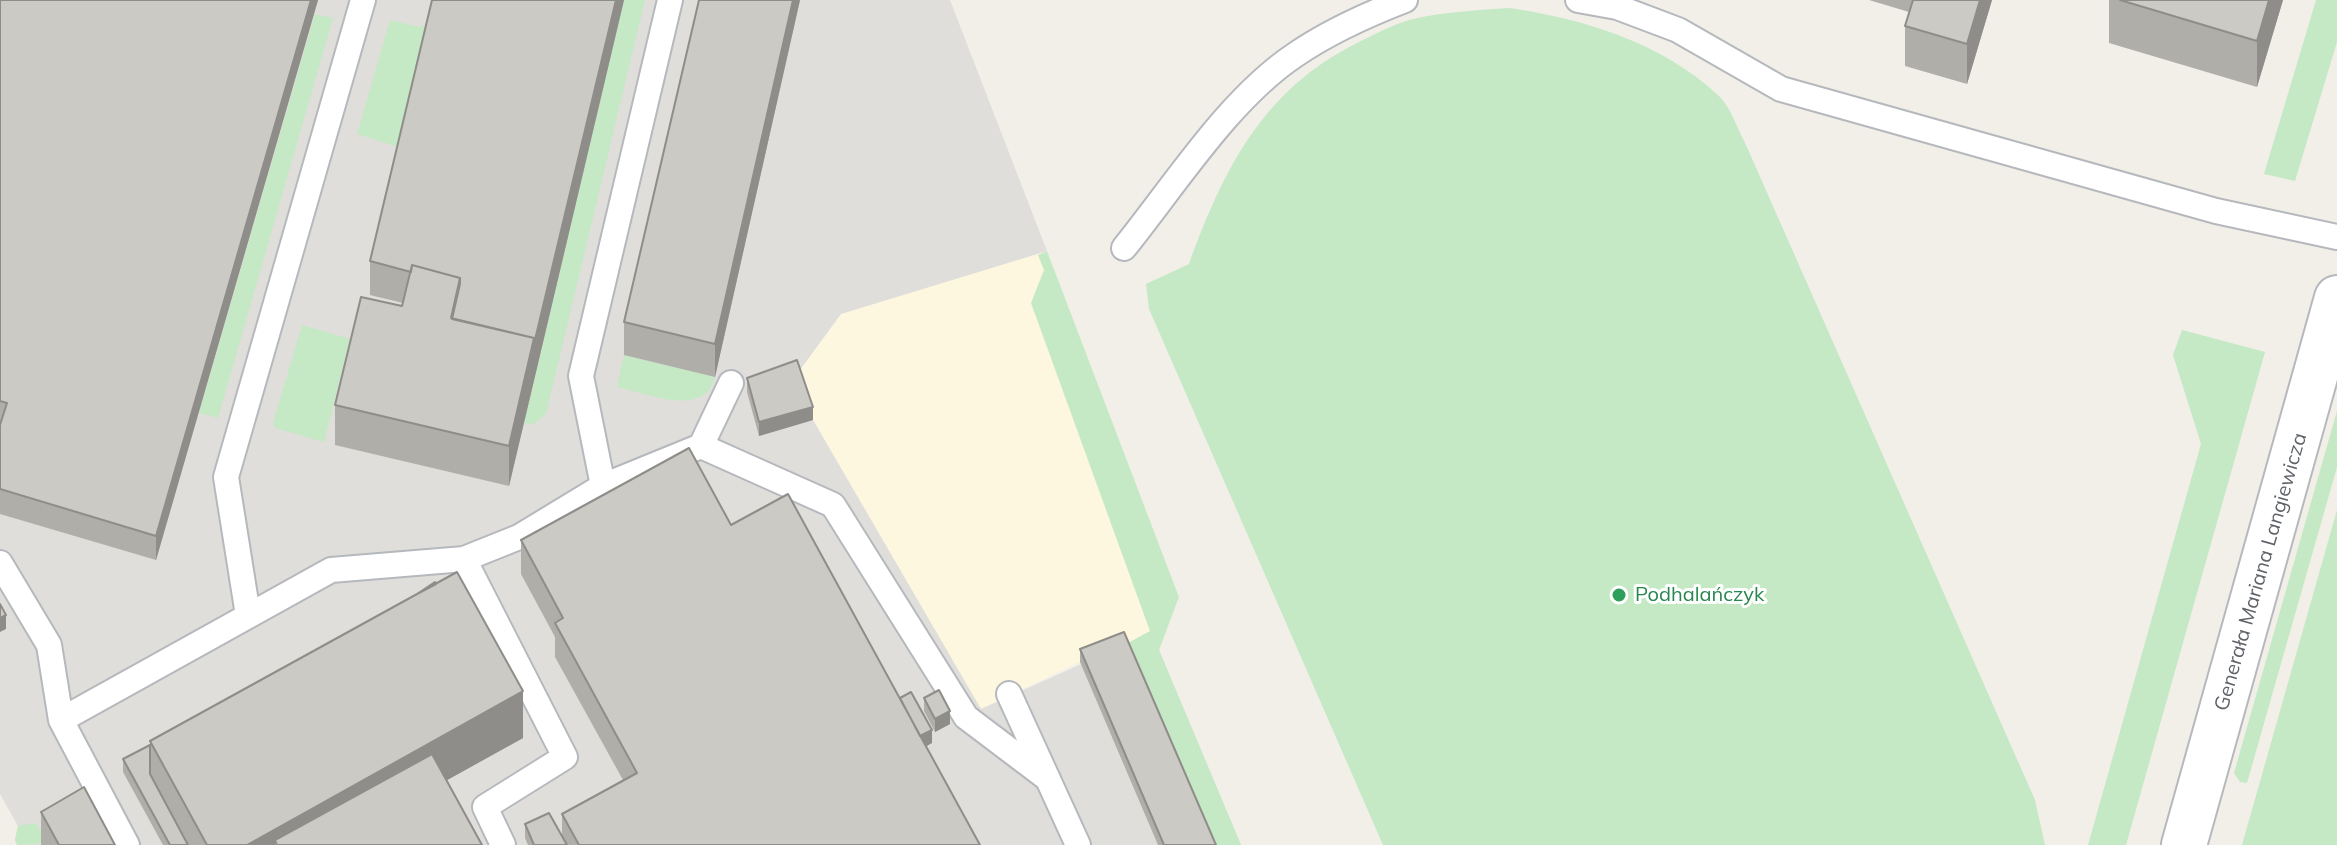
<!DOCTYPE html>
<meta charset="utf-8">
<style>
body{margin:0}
canvas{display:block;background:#f1efe8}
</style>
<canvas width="2337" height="845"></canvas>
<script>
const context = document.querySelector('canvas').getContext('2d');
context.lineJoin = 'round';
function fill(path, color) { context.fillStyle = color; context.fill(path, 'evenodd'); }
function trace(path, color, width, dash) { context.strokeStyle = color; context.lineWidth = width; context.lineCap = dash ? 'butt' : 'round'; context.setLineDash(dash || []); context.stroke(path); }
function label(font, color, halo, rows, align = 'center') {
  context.font = font + ' Mulish,sans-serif'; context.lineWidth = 6; context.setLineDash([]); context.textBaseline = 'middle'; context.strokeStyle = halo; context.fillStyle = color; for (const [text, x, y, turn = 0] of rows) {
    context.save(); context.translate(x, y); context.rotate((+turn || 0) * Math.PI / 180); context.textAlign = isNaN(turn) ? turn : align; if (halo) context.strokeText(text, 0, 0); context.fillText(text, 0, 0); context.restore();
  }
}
const commercial = new Path2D(`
 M 1047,251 L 1179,597 L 1162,637 L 1080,662 L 981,709 L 813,420 L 797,374 L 841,314 Z`);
const industrial = new Path2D(`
 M 0,0 L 950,0 L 1047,251 L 841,314 L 797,374 L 813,420 L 981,709 L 1124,645 L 1162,637 L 1159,650 L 1241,845 L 17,845 L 15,840 L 18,826 L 0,794 Z`);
const green = new Path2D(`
 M 624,0 L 645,0 L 546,414 L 532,425 L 524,423 Z
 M 2316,0 L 2337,0 L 2337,42 L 2295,181 L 2264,174 Z
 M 1510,8 C 1584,19 1663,43 1719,96 C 1731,108 1738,130 1746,145 L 2035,800 L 2045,845 L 1383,845 L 1149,309 L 1146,284 L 1189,264 C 1224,168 1263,90 1357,43 C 1375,34 1394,24 1413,19 C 1445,12 1477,10 1510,8 Z
 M 315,14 L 333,18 L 218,418 L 199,413 Z
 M 390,20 L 419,27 L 435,22 L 405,149 L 357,134 Z
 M 1047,251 L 1179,597 L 1159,650 L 1241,845 L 1210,845 L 1124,645 L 1150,631 L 1031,303 L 1044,270 L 1038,255 Z
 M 302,325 L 350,339 L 324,442 L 275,428 L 273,423 Z
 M 2182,330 L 2265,352 L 2126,845 L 2088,845 L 2201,444 L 2173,355 Z
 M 624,355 L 715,377 C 705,419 645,393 617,387 Z
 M 2337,411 L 2337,467 L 2247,783 L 2240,782 L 2234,773 Z
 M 2337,510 L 2337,845 L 2242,845 Z
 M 36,823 L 47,843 L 17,845 L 15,840 L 18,826 Z`);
const service = new Path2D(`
 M 1578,0 L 1617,7 L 1678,30 L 1781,89 L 2216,211 L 2337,237
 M 1124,248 C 1175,185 1228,100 1295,55 C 1330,31 1366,15 1405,0
 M 701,446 L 731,383
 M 603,486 L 581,376 L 670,0
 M 464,559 L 565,757 L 485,807 L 503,845
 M 0,563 L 49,645 L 61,720 L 127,845
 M 248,615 L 226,477 L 363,0
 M 1009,694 L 1078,845
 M 61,720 L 331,570 L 464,559 L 519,537 L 603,486 L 701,446 L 833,505 L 966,717 L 1048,779`);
const tertiary = new Path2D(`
 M 2184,845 L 2337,298`);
const wall = new Path2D(`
 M 0,0 L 318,0 L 156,560 L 0,514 Z
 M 624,0 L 509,486 L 335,445 L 335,405 L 402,306 L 403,303 L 370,295 L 370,261 Z
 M 800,0 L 715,377 L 624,355 L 624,322 Z
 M 1869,0 L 1992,0 L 1967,84 L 1905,66 L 1905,26 L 1909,12 Z
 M 2109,0 L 2283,0 L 2257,87 L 2109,43 Z
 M 747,378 L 813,420 L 759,436 L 747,392 Z
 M 731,525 L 900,698 L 932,743 L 926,746 L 980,845 L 528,845 L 525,838 L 525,824 L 562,835 L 562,814 L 623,780 L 555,657 L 555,637 L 521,574 L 521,540 Z
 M 1080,649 L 1216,845 L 1158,845 L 1080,662 Z
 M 924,698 L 950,724 L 935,732 L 924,711 Z
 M 523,738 L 447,780 L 482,845 L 163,845 L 123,772 L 123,759 L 150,745 L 150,741 Z
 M 41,812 L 115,845 L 41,845 Z`);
const shadedWall = new Path2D(`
 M 311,0 L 318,0 L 156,560 L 156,536 Z
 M 616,0 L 624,0 L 509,486 L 509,446 Z
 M 793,0 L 800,0 L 715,377 L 715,344 Z
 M 1980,0 L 1992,0 L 1967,84 L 1967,44 Z
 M 2269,0 L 2283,0 L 2257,87 L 2257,41 Z
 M 813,407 L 813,420 L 759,436 L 759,422 Z
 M 6,615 L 6,629 L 0,632 L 0,618 Z
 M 523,691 L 523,738 L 330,845 L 275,840 L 275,845 L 247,845 Z
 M 950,711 L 950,724 L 935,732 L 935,719 Z
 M 932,730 L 932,743 L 912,754 L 912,741 Z`);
const building = new Path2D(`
 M 0,0 L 311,0 L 156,536 L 0,489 L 0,425 L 7,403 L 0,401 Z
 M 432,0 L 616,0 L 534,344 L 534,338 L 452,319 L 460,284 L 460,278 L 412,265 L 411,272 L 370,261 Z
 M 699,0 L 793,0 L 715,344 L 624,322 Z
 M 1913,0 L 1980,0 L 1967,44 L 1905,26 Z
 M 2120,0 L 2269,0 L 2257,41 Z
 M 412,265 L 460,278 L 451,318 L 534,338 L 509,446 L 335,405 L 361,297 L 402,306 Z
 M 797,360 L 813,407 L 759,422 L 747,378 Z
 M 689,448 L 731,525 L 788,494 L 980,845 L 579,845 L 562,814 L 637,773 L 555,623 L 563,618 L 521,540 Z
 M 457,572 L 523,691 L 247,845 L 207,845 L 150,741 Z
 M 435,582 L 436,584 L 417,594 Z
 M 0,604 L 6,615 L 0,618 Z
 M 1124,632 L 1216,845 L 1164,845 L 1080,649 Z
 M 939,690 L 950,711 L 935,719 L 924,698 Z
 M 911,692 L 932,730 L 920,736 L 900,698 Z
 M 150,745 L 150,774 L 188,845 L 170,845 L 123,759 Z
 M 432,754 L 482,845 L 277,845 L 275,840 Z
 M 84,787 L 115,845 L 59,845 L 41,812 Z
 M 549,813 L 567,845 L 534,845 L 525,824 Z`);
const markers = [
 [1619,595,8,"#2e9e5b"]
];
const streetNames = [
 ["Generała Mariana Langiewicza",2261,572,-74]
];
const leisureNames = [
 ["Podhalańczyk",1635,595]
];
fill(commercial, '#fef7e0');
fill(industrial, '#e0deda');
fill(green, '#c5e8c5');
trace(service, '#b5b8bc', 28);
trace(tertiary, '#b5b8bc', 48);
trace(service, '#fff', 24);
trace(tertiary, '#fff', 44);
fill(wall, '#afaea9');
fill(shadedWall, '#8f8d8a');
fill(building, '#cccac5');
trace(building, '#8f8d8a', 2);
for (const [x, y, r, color] of markers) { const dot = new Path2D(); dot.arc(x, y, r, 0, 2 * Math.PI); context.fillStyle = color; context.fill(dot); trace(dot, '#fff', 3); }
label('20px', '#5f6368', '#fff', streetNames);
label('20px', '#27864d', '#fff', leisureNames, 'left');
</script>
